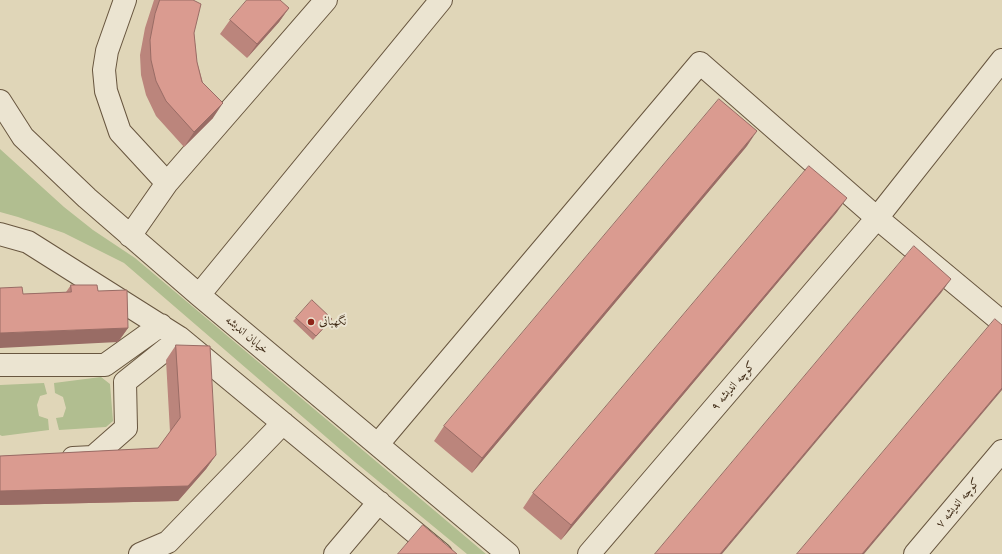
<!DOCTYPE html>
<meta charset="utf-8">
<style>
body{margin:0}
canvas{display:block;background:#e0d6b8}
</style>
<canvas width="1002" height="554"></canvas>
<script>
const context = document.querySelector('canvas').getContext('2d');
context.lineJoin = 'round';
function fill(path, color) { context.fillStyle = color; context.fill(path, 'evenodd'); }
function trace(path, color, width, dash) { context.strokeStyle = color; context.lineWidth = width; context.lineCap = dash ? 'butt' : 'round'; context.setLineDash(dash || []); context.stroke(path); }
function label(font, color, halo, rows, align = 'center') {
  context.font = font + ' "Libre Caslon Text",Amiri,serif'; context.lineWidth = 4; context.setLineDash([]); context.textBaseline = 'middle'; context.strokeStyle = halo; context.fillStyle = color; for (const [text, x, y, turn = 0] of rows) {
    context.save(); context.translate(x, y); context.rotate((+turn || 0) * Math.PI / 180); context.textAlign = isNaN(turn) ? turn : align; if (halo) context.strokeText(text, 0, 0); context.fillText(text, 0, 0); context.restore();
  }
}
const green = new Path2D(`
 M 0,149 L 64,207 L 93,230 L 135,258 L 486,554 L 467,554 L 355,462 L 124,263 L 64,233 L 18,217 L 0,212 Z
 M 101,377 L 110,384 L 113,421 L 106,427 L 59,430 L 56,418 L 63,417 L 66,408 L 63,397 L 55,393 L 54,383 Z
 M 44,383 L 47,394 L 40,396 L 37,405 L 39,416 L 48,419 L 49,430 L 2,436 L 0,435 L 0,385 Z`);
const minor = new Path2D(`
 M 125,0 L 107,51 L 104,70 L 106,91 L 120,132 L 167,183
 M 0,101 L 23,137 L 87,198 L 199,295 L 508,554
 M 0,234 L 28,242 L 180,338 L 441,554
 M 130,236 L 167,183 L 326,0
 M 199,295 L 441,0
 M 0,365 L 105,365 L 161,325
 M 378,444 L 700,63 L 877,218 L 1002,322
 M 73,458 L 93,457 L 126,428 L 125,382 L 180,338
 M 140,554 L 168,542 L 283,423
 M 335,554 L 379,502
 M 589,554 L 877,218 L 1002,60
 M 915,554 L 1002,451`);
const wall = new Path2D(`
 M 154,0 L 193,0 L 194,33 L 197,62 L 213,118 L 184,147 L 156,116 L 146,95 L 141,75 L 140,55 L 145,28 Z
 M 289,8 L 279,22 L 247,58 L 220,34 L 230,20 Z
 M 747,146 L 472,473 L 434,441 L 444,426 Z
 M 837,212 L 561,540 L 523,508 L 533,493 Z
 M 71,285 L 98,291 L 128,328 L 118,342 L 23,294 L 66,292 Z
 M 296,318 L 332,319 L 313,340 L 293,321 Z
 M 176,345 L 216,455 L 206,469 L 178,501 L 0,505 L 0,456 L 158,448 L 170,432 L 166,360 Z`);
const shadedWall = new Path2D(`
 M 289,8 L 279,22 L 247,58 L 257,44 Z
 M 223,103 L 213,118 L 184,147 L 194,132 Z
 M 757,131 L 747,146 L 472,473 L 482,458 Z
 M 847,198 L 837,212 L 561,540 L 571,525 Z
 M 951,279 L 941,293 L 722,554 L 720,554 Z
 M 128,328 L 118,342 L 0,348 L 0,333 Z
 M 1002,388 L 1002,390 L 864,554 L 862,554 Z
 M 216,455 L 206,469 L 178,501 L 0,505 L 0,491 Z`);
const building = new Path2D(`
 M 160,0 L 193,0 L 201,4 L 194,33 L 197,62 L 202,82 L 223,103 L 194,132 L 166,101 L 156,81 L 151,60 L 150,40 L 155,14 Z
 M 247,0 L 280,0 L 289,8 L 257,44 L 230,20 Z
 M 719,99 L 757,131 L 482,458 L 444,426 Z
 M 809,166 L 847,198 L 571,525 L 533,493 Z
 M 914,246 L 951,279 L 720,554 L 655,554 Z
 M 71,285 L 97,285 L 98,291 L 127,290 L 128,328 L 0,333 L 0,288 L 22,287 L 23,294 L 71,292 Z
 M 312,300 L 332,319 L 316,336 L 296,318 Z
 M 995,319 L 1002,325 L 1002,388 L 862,554 L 797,554 Z
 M 176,345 L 210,346 L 216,455 L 188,486 L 0,491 L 0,456 L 158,448 L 180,418 Z
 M 423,525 L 457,554 L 398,554 Z`);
const markers = [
 [311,322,4,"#8f2418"]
];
const poiNames = [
 ["نگهبانی",319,322]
];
const streetNames = [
 ["خیابان اندیشه",247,335,40],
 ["کوچه اندیشه ۹",733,386,-49],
 ["کوچه اندیشه ۷",958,503,-50]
];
fill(green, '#b1be90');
trace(minor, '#68563f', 24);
trace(minor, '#ebe4d1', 22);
fill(wall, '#bb857c');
fill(shadedWall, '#996c65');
fill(building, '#da9b90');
trace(building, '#996c65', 1);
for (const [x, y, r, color] of markers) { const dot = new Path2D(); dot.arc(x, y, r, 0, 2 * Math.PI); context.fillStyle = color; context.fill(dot); trace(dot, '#ebe4d1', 1.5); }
label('12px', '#402c17', '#ebe4d1', poiNames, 'left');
label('12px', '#402c17', '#ebe4d1', streetNames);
</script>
